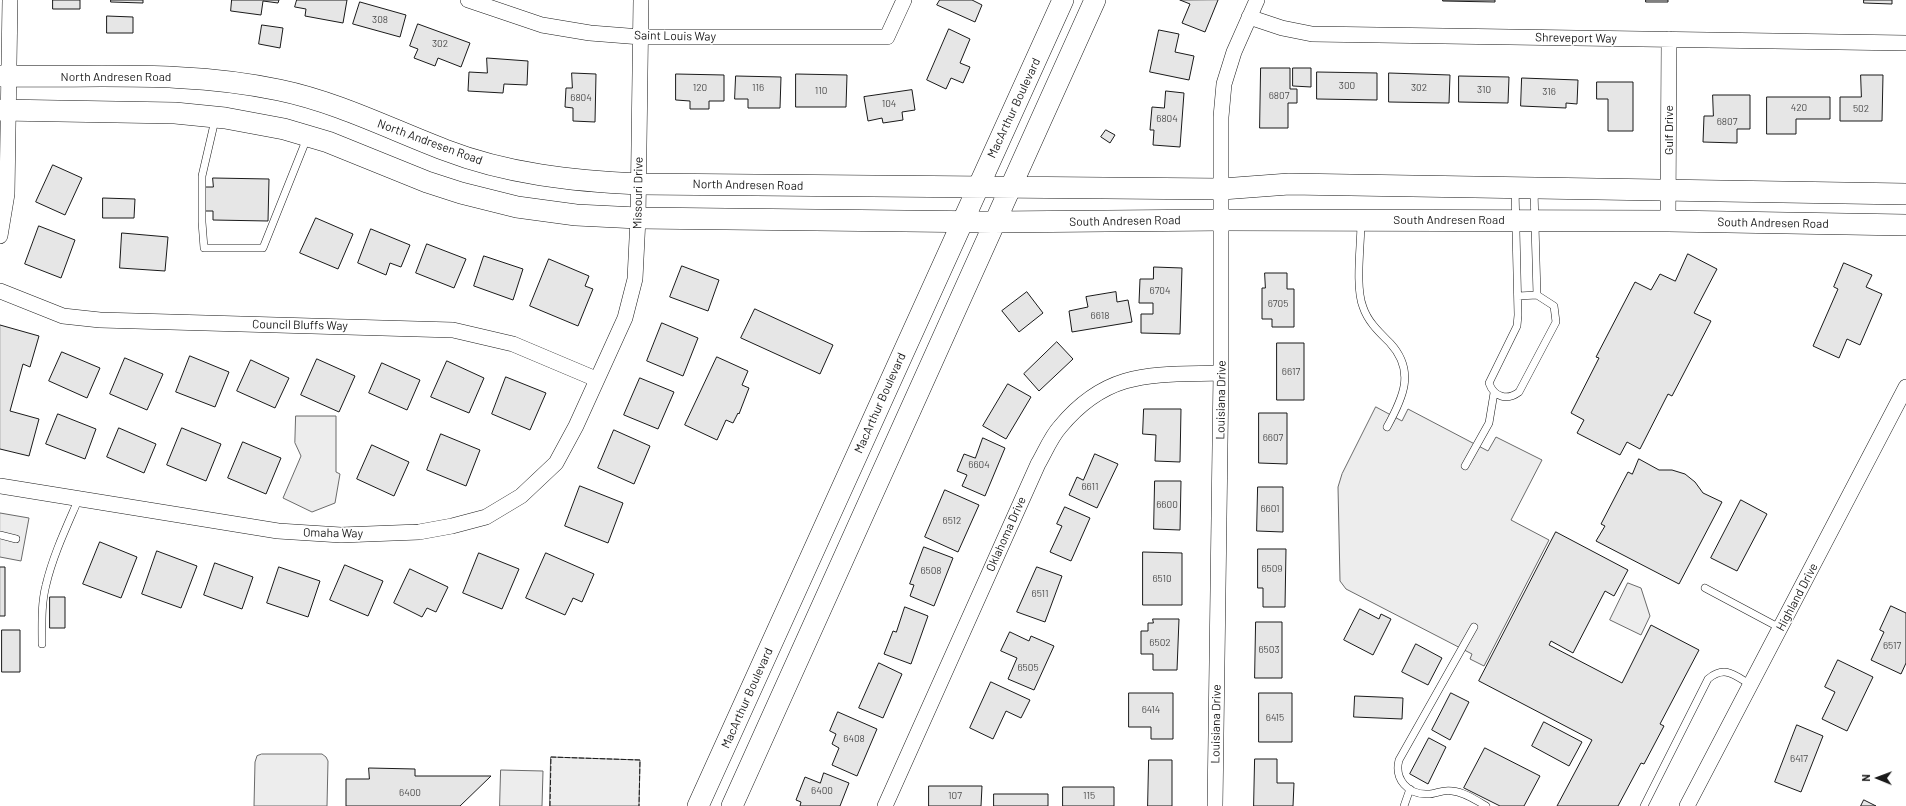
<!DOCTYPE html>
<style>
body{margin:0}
#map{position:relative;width:1906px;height:806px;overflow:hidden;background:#fff;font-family:Barlow,sans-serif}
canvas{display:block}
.north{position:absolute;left:1858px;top:758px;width:40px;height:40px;-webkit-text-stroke:3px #fff;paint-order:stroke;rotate:271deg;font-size:11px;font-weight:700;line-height:16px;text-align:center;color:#1a1a1a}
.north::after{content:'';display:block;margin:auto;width:14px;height:18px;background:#1a1a1a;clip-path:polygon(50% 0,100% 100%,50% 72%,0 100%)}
</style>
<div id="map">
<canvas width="1906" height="806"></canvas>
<div class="north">N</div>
</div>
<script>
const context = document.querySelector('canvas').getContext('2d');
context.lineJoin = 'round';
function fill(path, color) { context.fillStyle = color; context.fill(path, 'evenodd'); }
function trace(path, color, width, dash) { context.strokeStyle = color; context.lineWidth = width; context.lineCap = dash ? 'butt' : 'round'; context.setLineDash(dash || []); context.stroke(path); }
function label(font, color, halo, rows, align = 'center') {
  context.font = font + ' Barlow,sans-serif'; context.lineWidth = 3; context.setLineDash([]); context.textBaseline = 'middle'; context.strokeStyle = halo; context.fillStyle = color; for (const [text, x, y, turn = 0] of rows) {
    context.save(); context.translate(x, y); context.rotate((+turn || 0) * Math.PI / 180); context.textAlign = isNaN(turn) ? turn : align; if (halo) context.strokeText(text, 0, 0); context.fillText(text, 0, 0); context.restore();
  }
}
const built = new Path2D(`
 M 1376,407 L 1402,421 L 1408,409 L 1488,451 L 1496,437 L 1542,460 L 1511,520 L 1549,540 L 1484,666 L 1470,659 L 1472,654 L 1346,589 L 1340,581 L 1338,487 L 1342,474 Z
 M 296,416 L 336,416 L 336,472 L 340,474 L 335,503 L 312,512 L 283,498 L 301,456 L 295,443 Z
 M 0,513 L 29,518 L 21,561 L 0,557 Z
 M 1628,583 L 1641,588 L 1650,616 L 1641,635 L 1610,620 Z
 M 262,754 L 322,754 L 326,757 L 328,761 L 327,806 L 254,806 L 255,762 L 257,756 Z
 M 551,757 L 640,760 L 639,806 L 550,806 Z
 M 501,770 L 543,771 L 542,806 L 500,806 Z`);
const building = new Path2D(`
 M 53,0 L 80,0 L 80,9 L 53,9 Z
 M 111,0 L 143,0 L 143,3 L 111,2 Z
 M 232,0 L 279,0 L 278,3 L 263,1 L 261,15 L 231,11 Z
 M 297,0 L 347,0 L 343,23 L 305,16 L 306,9 L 295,7 Z
 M 940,0 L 972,0 L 982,5 L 975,22 L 937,5 Z
 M 1218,0 L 1205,32 L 1182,23 L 1190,4 L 1180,0 Z
 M 1443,0 L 1495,0 L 1495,2 L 1443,1 Z
 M 1646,0 L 1668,0 L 1668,2 L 1646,2 Z
 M 1864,0 L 1892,0 L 1892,4 L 1864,3 Z
 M 360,2 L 406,15 L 400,37 L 353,24 Z
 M 107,16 L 133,17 L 133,33 L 107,33 Z
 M 418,24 L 470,43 L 461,67 L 438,58 L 435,66 L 414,58 L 418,49 L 410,46 Z
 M 262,25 L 283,28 L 280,48 L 259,44 Z
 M 949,29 L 970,39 L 960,63 L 970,67 L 963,83 L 951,78 L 946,89 L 927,80 Z
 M 1159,30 L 1179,34 L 1175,52 L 1194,56 L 1189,80 L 1150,72 Z
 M 487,58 L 528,61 L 527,85 L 504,84 L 503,93 L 468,91 L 469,72 L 487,73 Z
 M 1261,68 L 1290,68 L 1290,89 L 1297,89 L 1297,103 L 1288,103 L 1288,128 L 1260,128 Z
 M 1293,68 L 1311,68 L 1311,87 L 1293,86 Z
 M 1317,72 L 1377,73 L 1377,100 L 1317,99 Z
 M 572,73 L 596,74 L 595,122 L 573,121 L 573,108 L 565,107 L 566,88 L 572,88 Z
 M 1389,73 L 1450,75 L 1449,103 L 1389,102 Z
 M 676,74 L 724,75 L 724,101 L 709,101 L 709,109 L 690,109 L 690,101 L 676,100 Z
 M 796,74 L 847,75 L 846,107 L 796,107 Z
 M 1861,75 L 1883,75 L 1882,121 L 1840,121 L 1840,97 L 1861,97 Z
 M 736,76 L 781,77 L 780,108 L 748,108 L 748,99 L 735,99 Z
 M 1459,76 L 1509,77 L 1508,103 L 1459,102 Z
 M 1522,78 L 1578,80 L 1577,104 L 1566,103 L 1566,108 L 1521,106 Z
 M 1597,82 L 1633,82 L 1633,131 L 1608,131 L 1608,99 L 1597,99 Z
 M 912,90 L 915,110 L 902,112 L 903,120 L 883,123 L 882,118 L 868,121 L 864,97 Z
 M 1166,91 L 1184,93 L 1180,147 L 1153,145 L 1154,130 L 1150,130 L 1152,107 L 1164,108 Z
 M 1713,95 L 1750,95 L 1750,129 L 1737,129 L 1737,143 L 1703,142 L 1704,116 L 1713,116 Z
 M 1767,97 L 1830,97 L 1830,119 L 1796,119 L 1796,134 L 1767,134 Z
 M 1106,130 L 1115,135 L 1110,143 L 1101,137 Z
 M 53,165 L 82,178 L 65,215 L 36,202 Z
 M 213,178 L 269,179 L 268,221 L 213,220 L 213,211 L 205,211 L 205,187 L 213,187 Z
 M 103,198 L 135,199 L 134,218 L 103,218 Z
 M 316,218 L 353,234 L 338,269 L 300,253 Z
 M 39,226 L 75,240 L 61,278 L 25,264 Z
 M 371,229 L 410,245 L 401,267 L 390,263 L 386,275 L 358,263 Z
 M 122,233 L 168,237 L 165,271 L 120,268 Z
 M 427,244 L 466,259 L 454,288 L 416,273 Z
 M 1688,254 L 1717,269 L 1694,313 L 1711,321 L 1672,396 L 1668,394 L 1640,449 L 1627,442 L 1620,455 L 1577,433 L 1584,420 L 1571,413 L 1599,358 L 1596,357 L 1635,282 L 1651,290 L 1660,274 L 1675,281 Z
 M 484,256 L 523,269 L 513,300 L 474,286 Z
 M 549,259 L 589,276 L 585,286 L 593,289 L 578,326 L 530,306 Z
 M 1844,263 L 1872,275 L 1866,287 L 1882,294 L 1860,345 L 1847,339 L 1839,358 L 1813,346 L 1838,289 L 1834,287 Z
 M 682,266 L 719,280 L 708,311 L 670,297 Z
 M 1154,267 L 1182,268 L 1180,334 L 1141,333 L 1141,314 L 1153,314 L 1153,303 L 1139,303 L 1140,279 L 1153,279 Z
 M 1265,273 L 1287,273 L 1287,289 L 1294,289 L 1294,327 L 1272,327 L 1272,319 L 1262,319 L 1262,288 L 1265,288 Z
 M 1027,292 L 1043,313 L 1019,332 L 1002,311 Z
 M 1116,292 L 1117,302 L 1128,300 L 1132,322 L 1072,332 L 1069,311 L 1088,307 L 1086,297 Z
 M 755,309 L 833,345 L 820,374 L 741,338 Z
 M 662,323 L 698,338 L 683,376 L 647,361 Z
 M 0,325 L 39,336 L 30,367 L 23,364 L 10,411 L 39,419 L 29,456 L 0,449 Z
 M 1057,342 L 1073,359 L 1039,391 L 1024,374 Z
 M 1277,343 L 1304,343 L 1304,400 L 1277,400 Z
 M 62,352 L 100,368 L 87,398 L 49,381 Z
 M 190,356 L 229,372 L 215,407 L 176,392 Z
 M 717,357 L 748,371 L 742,385 L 749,388 L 739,414 L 738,413 L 733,423 L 726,420 L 717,440 L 685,425 Z
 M 125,358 L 163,374 L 147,410 L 110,394 Z
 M 317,359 L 355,376 L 339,412 L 301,395 Z
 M 251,360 L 289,378 L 275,408 L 237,391 Z
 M 447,361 L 484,378 L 469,413 L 431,397 Z
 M 382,363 L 420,380 L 407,410 L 369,393 Z
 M 506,377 L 546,393 L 530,430 L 492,414 Z
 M 640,378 L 674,392 L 658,429 L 624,415 Z
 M 1008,384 L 1031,397 L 1006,439 L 983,426 Z
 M 1144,409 L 1181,409 L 1180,462 L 1155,461 L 1156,435 L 1143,434 Z
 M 1259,413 L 1287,413 L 1287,464 L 1259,463 Z
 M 58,414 L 96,429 L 85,459 L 46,444 Z
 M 119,428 L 156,444 L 144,473 L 107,457 Z
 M 182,428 L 221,444 L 206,481 L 167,465 Z
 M 614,430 L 650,446 L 634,484 L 598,468 Z
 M 441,434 L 480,450 L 466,486 L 427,470 Z
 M 983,438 L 1005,448 L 985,496 L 962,486 L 967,475 L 957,471 L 964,454 L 975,458 Z
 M 243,442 L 281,458 L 266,494 L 228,478 Z
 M 372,445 L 409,462 L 394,496 L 357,479 Z
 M 1095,454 L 1118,464 L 1097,508 L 1069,495 L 1077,477 L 1083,480 Z
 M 1639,459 L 1659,470 L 1672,470 L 1685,474 L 1695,482 L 1703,493 L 1722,502 L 1679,584 L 1596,541 L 1605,526 L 1601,524 L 1628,472 L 1632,474 Z
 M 1155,481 L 1181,481 L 1180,530 L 1154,529 Z
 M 580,486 L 623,503 L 608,543 L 565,526 Z
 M 1258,487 L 1283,487 L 1283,532 L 1257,531 Z
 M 945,490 L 979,505 L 958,552 L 925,537 Z
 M 1741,500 L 1767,514 L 1737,571 L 1711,558 Z
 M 1065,507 L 1090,518 L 1071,561 L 1050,552 L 1062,526 L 1057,524 Z
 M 1556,532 L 1628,570 L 1614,596 L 1605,591 L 1573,653 L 1551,641 L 1549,645 L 1622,683 L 1651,625 L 1699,650 L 1660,724 L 1664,726 L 1644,764 L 1641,763 L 1618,806 L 1557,806 L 1592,740 L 1479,681 Z
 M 100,542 L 137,557 L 121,598 L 83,584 Z
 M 924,547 L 953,558 L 934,606 L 910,596 L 914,585 L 910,584 Z
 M 1258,549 L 1286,549 L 1285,607 L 1263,607 L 1263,588 L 1258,588 Z
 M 157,551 L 197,566 L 181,608 L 142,594 Z
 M 1143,552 L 1182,553 L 1182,605 L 1143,605 Z
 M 479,553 L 519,569 L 502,609 L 463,593 Z
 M 546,553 L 594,574 L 582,602 L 573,598 L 565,615 L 526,598 Z
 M 215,563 L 253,577 L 242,609 L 204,595 Z
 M 345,565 L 383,581 L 368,616 L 330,600 Z
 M 0,567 L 5,567 L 5,616 L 0,616 Z
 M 279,567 L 320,581 L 308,617 L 267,603 Z
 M 1037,567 L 1062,576 L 1045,622 L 1017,612 Z
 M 410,569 L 448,587 L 436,612 L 427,608 L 422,617 L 394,603 Z
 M 50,597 L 65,597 L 65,628 L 50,628 Z
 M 1891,606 L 1906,613 L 1906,663 L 1901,674 L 1871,660 L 1884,632 L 1880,630 Z
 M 905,607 L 928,616 L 911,664 L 884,654 L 893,631 L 896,632 Z
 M 1360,609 L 1379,619 L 1381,614 L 1391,619 L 1373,655 L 1344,640 Z
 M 1153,619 L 1179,619 L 1177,670 L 1153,670 L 1153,654 L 1141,654 L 1141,631 L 1148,631 L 1148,623 L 1153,623 Z
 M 1256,622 L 1282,622 L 1282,678 L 1255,678 Z
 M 2,630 L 20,630 L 20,672 L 2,672 Z
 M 1010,632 L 1029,641 L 1031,636 L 1054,646 L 1034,690 L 1008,679 L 1017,658 L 1001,651 Z
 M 1416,644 L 1442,658 L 1428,685 L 1402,672 Z
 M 1838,660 L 1873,677 L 1847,731 L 1822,719 L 1835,692 L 1825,687 Z
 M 879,663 L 902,674 L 883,718 L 859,708 Z
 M 991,682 L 1030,700 L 1021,718 L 1006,711 L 993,739 L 970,728 Z
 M 1129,693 L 1173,693 L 1173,739 L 1151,739 L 1151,727 L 1129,727 Z
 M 1259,693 L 1292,693 L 1292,742 L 1259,742 Z
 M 1451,693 L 1469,702 L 1450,740 L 1432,730 Z
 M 1355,696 L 1403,698 L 1402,719 L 1354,717 Z
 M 838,712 L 877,729 L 857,776 L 832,765 L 839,748 L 832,744 L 836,734 L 830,731 Z
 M 1544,722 L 1582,742 L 1569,766 L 1532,746 Z
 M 1797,725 L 1823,736 L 1801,792 L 1775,782 Z
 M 1429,738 L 1446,747 L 1428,784 L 1410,774 Z
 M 1485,748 L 1540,776 L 1524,806 L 1500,806 L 1464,788 Z
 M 1255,759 L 1277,759 L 1277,783 L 1294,783 L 1293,806 L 1254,806 Z
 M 1149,760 L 1172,760 L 1172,806 L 1148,806 Z
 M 369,768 L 415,769 L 415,776 L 491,776 L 460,806 L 346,806 L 346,779 L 369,779 Z
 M 824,773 L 849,783 L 840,806 L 800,806 L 801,802 L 796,800 L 805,777 L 820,783 Z
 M 929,786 L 982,786 L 981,806 L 929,806 Z
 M 1063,787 L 1114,787 L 1114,806 L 1063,806 Z
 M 994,794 L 1048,794 L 1048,806 L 994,806 Z
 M 1864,800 L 1876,806 L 1861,806 Z`);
const lane = new Path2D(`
 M 215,120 L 202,176 L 202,222 L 204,248 L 263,248 L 307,138
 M 1515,188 L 1518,315 L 1517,326 L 1489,383 C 1494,397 1507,401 1519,392 L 1556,322 L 1554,306 L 1537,295 L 1534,190
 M 1361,222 C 1361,245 1355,287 1363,307 C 1368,322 1379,332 1390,343 C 1416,371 1403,398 1387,427
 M 1518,296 L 1537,295
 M 1465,466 L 1489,423 L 1494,393
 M 0,535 L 16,539
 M 1705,588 L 1780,628
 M 1474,627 L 1399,760 C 1394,779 1408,795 1428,794 C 1436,794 1443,789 1452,791 C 1464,792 1476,800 1486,806
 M 42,644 C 42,624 41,604 46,585 C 53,555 67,526 79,498
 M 1404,806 L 1410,789
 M 1644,806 L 1708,679 C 1725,665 1734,675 1751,685`);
const street = new Path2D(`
 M 468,0 L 542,25 L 590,33 L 641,37 L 887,37 L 904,0
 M 1249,17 L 1282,28 L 1312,34 L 1906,43
 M 1668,221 L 1669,39
 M 0,236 L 7,194 L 10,0
 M 0,291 L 63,316 L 100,320 L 453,330 L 513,344 L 596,379
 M 0,486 L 278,531 L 341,535 L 419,532 L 452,526 L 486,517 L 521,496 L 556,463 L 576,426 L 625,318 L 635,279 L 638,218 L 641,0
 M 885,806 L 1038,464 C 1045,452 1051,437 1060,427 C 1108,369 1153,375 1221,373
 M 1215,806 L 1221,373 L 1221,117 L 1224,84 L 1234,52 L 1257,0
 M 1687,806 L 1906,387`);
const secondary = new Path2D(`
 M 0,76 C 93,78 187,70 279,90 C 337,102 390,129 445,150 C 507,174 573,181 639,184 L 1222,189 L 1289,184 L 1906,194
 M 0,110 L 175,113 L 225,118 L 284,129 L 328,142 L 427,182 L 461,193 L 517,207 L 576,215 L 638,218 L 993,222 L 1222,220 L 1668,221 L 1906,225
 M 698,806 L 1063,0
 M 732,806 C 854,538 972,268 1095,0`);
const fence = new Path2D(`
 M 550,806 L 551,757 L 640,760 L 639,806`);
const numberNames = [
 ["308",380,20],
 ["302",440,44],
 ["300",1347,86],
 ["120",700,88],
 ["116",758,88],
 ["302",1419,88],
 ["310",1484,90],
 ["110",821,91],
 ["316",1549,92],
 ["6807",1279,96],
 ["6804",581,98],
 ["104",889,104],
 ["420",1799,108],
 ["502",1861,109],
 ["6804",1167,119],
 ["6807",1727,122],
 ["6704",1160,291],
 ["6705",1278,304],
 ["6618",1100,316],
 ["6617",1291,372],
 ["6607",1273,438],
 ["6604",979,465],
 ["6611",1090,487],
 ["6600",1167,505],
 ["6601",1270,509],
 ["6512",952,521],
 ["6509",1272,569],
 ["6508",931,571],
 ["6510",1162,579],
 ["6511",1040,594],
 ["6502",1160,643],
 ["6517",1892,646],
 ["6503",1269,650],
 ["6505",1028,668],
 ["6414",1151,710],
 ["6415",1275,718],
 ["6408",854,739],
 ["6417",1799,759],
 ["6400",822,791],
 ["6400",410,793],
 ["107",955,796],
 ["115",1089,796]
];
const streetNames = [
 ["Saint Louis Way",675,36,1],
 ["Shreveport Way",1576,38,1],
 ["North Andresen Road",116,77],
 ["MacArthur Boulevard",1014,108,-65],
 ["Gulf Drive",1669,130,-90],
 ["North Andresen Road",430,142,20],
 ["North Andresen Road",748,185,1],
 ["Missouri Drive",638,193,-89],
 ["South Andresen Road",1449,220],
 ["South Andresen Road",1125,221,-1],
 ["South Andresen Road",1773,223,1],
 ["Council Bluffs Way",300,325,1],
 ["Louisiana Drive",1221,400,-89],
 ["MacArthur Boulevard",880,403,-66],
 ["Omaha Way",333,533,1],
 ["Oklahoma Drive",1006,534,-66],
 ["Highland Drive",1797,597,-62],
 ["MacArthur Boulevard",747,698,-66],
 ["Louisiana Drive",1216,724,-89]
];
fill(built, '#ededed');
trace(built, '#6a6a6a', 1);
fill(building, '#e6e6e6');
trace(building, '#1a1a1a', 1);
trace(lane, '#1a1a1a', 8);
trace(street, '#1a1a1a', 16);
trace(secondary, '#1a1a1a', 22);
trace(lane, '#fff', 7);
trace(street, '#fff', 15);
trace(secondary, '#fff', 21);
trace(fence, '#1a1a1a', 1, [5, 2]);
label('10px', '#4d4d4d', null, numberNames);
label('12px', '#1a1a1a', '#fff', streetNames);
</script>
